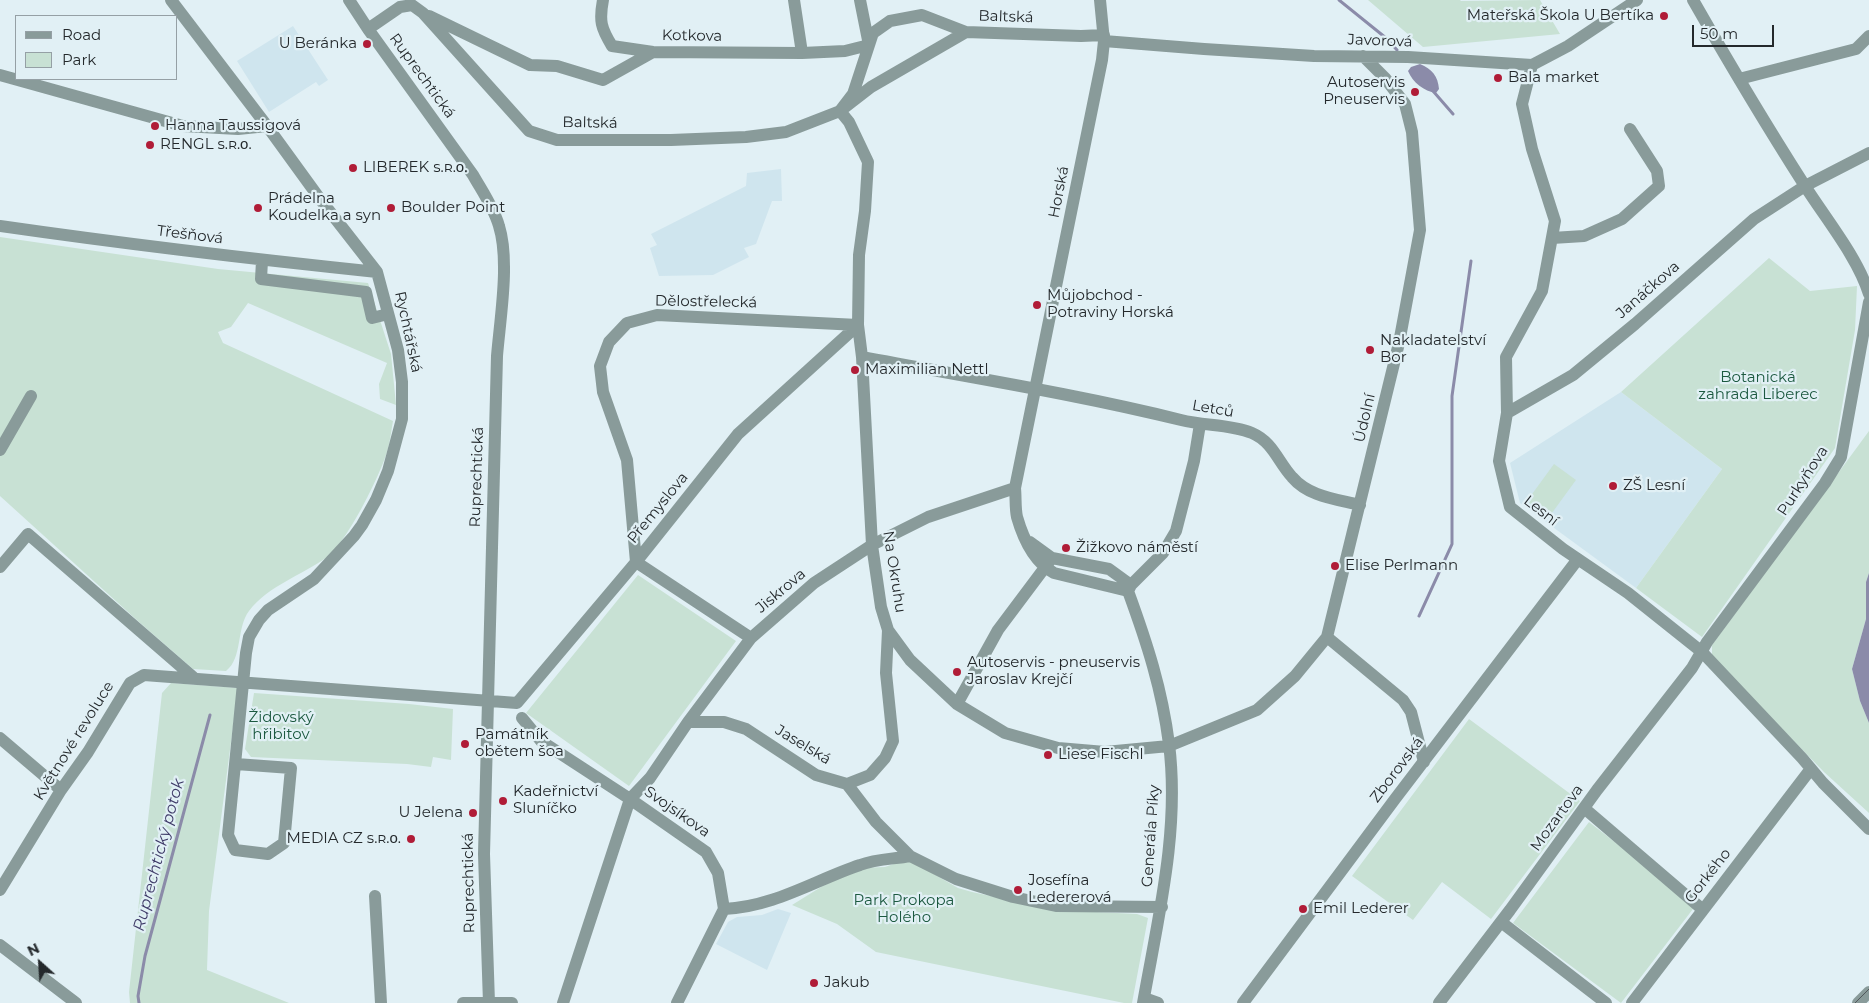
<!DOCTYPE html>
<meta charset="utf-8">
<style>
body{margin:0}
#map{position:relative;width:1869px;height:1003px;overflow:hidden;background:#e1f0f5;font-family:Montserrat,sans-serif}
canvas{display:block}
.legend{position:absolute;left:15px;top:15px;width:162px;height:65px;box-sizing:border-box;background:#e1f0f5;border:1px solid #95a0a5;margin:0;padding:6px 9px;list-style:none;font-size:15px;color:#24292c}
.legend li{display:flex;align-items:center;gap:10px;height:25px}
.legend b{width:25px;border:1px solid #95a0a5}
.north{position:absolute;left:15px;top:938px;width:50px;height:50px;-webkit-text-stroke:4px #e1f0f5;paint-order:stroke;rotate:334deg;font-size:14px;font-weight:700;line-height:20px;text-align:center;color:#24292c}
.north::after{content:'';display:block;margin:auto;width:18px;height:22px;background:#24292c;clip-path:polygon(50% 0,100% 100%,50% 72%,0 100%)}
.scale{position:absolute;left:1692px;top:25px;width:82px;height:22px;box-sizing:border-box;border:2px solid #24292c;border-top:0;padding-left:6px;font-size:15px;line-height:18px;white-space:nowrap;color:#24292c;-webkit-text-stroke:4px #e1f0f5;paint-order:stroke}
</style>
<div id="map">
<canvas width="1869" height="1003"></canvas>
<ul class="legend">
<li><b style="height:6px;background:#899b9a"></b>Road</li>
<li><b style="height:14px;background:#c8e1d4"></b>Park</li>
</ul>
<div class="north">N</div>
<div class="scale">50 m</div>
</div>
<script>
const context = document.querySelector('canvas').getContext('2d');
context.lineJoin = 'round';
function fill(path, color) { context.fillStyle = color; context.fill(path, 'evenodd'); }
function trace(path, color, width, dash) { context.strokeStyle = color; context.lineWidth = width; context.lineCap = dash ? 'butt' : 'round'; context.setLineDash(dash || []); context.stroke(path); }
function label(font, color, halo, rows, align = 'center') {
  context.font = font + ' Montserrat,sans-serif'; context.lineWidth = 4.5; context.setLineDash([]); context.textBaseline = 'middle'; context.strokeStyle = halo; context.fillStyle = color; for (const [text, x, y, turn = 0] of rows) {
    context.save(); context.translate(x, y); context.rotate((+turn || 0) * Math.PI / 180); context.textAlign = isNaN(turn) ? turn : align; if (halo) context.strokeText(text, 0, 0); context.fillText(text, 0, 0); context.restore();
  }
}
const built = new Path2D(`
 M 293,26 L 328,80 L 319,86 L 316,82 L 269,112 L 237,61 Z
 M 781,169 L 782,201 L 772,201 L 756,244 L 744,248 L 749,257 L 713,275 L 659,276 L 650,248 L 657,245 L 651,234 L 746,186 L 747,173 Z
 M 1621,392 L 1722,469 L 1636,588 L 1520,503 L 1510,463 Z
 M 778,909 L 791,913 L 767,970 L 716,944 L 728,922 L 737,917 L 762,915 Z`);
const green = new Path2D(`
 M 1368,0 L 1460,0 L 1461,1 L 1540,0 L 1560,34 L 1423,47 Z
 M 0,237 L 218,269 L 368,283 L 391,354 L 396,405 L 380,399 L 379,384 L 387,363 L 248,303 L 231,327 L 218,332 L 223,343 L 393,421 C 391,432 390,444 386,455 C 378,479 347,542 327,557 C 301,576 269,585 249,611 C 236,628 243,658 226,671 L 193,669 L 139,622 L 0,496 Z
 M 1769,258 L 1810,291 L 1857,286 L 1855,330 L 1835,448 L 1702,637 L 1636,588 L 1722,469 L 1621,392 Z
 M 1869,431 L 1869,573 L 1866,582 L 1866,619 L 1852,669 L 1860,701 L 1869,723 L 1869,813 L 1824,772 L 1712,657 L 1712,645 Z
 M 1554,464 L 1576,480 L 1549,517 L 1527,501 Z
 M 638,575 L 736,641 L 629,786 L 526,713 Z
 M 171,683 L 238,688 L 209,911 L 207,970 L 289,1003 L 130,1003 L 129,992 L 162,693 Z
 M 254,693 L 409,704 L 453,709 L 451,760 L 433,757 L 431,767 L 407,764 L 251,757 L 245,749 Z
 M 1469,719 L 1580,801 L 1491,919 L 1442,882 L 1413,920 L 1352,876 Z
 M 1589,822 L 1696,905 L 1621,1003 L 1513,923 Z
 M 905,860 L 915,863 L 958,888 L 972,892 L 1056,910 L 1137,914 L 1148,918 L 1132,1003 L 1124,1003 L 876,952 L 837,924 L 792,905 L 821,887 L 858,868 L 885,867 Z`);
const water = new Path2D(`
 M 1420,64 C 1432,69 1438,76 1439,89 L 1436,93 C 1424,91 1413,83 1408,71 L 1411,67 Z
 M 1869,573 L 1869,723 L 1860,701 L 1852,669 L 1866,619 L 1866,582 Z`);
const stream = new Path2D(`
 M 1339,0 L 1386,38 L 1397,50
 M 1433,91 L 1453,114
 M 1419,616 L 1452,544 L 1452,396 L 1471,261
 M 139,1003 L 138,996 L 145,956 L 210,715`);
const minor = new Path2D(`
 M 171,0 L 267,126 L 320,199 L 377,272 L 398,350 L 402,382 L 402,419 L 388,471 L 376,500 L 362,525 L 354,536 L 314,579 L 268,610 L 259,620 L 249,637 L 246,653 L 228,835 L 235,850 L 268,854 L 284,843 L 291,768 L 236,764
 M 349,0 L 368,29 L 473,175 C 482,191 494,208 499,226 C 510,261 500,319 497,356 L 484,854 L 489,1003
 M 603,0 C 599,21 601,28 612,46 L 653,52 L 802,53 L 845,51 L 869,45
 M 794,0 L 802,53
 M 860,0 L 869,45
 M 1100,0 L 1104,41 L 1102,60 L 1015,488 C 1016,498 1015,508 1017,517 C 1023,538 1034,562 1054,573 L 1128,591
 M 1693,0 C 1729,63 1766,125 1805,186 C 1826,219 1858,258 1869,294
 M 429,16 L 530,65 L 557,66 L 603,80 L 653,52
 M 368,29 L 400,7 L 412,5 L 423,13 L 529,131 L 557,140 L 671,140 L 746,137 L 786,132 L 840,111 L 871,87 L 966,32 L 1081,36 L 1104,35
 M 966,32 L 922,15 L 890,21 L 873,33 L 853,94 L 840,111 L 849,122 L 868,162 L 865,211 L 859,255 L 858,325 L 862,357 L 872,545 L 881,607 L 888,630 L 910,660 L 957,704 L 1005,733 L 1058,748 L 1105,752 L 1169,746 L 1257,710 L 1295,676 L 1327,637
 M 1104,41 L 1204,49 L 1314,56 L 1408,57 L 1532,65 L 1568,46 L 1637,0
 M 1363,56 L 1385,78 L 1405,104 L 1412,132 L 1420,230 L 1399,343 L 1327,637 L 1403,700 L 1411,712 L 1424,762
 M 1532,65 L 1522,104 L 1532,149 L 1555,221 L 1542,291 L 1506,357 L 1507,413 L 1499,461 L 1510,507 L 1563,549 L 1628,593 L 1702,652 L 1802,758 L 1823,783 L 1869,829
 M 0,75 L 183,126 L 238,129 L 267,126
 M 1739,79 L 1856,49 L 1869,36
 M 0,226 C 125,244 251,259 377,272
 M 1552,238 L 1584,236 L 1622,219 L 1659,186 L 1657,171 L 1630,129
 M 262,261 L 261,279 L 366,292 L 372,318 L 388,314
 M 862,357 C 968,377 1076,394 1181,420 C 1204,426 1230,424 1252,433 C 1273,442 1278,462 1292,477 C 1309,497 1336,499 1360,505
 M 1507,413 L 1573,375 L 1635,324 L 1754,219 L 1805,186 L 1869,153
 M 0,450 L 31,396
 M 1030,542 L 1052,558 L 1109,569 L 1131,585
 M 0,567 L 28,534 L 193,677
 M 1128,591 C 1147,643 1162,689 1169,744 C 1180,830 1158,918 1143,1003
 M 1128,591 L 1131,585 L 1163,553 L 1176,531 L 1194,461 L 1200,424
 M 751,638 L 636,562 L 627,460 L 603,392 L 600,366 L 609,342 L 627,323 L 657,315 L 858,325
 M 957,704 L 998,630 L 1052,558
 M 522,718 L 541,741 L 630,799 L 706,852 L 718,873 L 724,909 L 677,1003
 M 688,722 L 724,722 L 746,729 L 816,775 L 847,784 L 870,775 L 885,758 L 893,741 L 886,673 L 888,630
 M 0,738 L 61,790
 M 847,784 L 876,822 L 910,856 L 956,879 L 1013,897 L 1056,906 L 1162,907
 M 1584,808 L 1702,909
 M 0,890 L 61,790 L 88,752 L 130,683 L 144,675 L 517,703 L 636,562 L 738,434 L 858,325
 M 375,896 L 381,1003
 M 724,909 C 774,907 815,880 860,865 C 876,859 894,859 910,856
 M 1501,922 L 1606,1003
 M 0,945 L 76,1003
 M 1144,998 L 1158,1003
 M 463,1003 L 512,1003
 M 563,1003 L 630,799 L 650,778 L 688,722 L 751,638 L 814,583 L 872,545 L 928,517 L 1015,488
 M 1243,1003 L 1395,799 L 1578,559
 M 1439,1003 L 1510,910 L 1597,790 L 1692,668 L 1707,642 L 1825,483 L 1841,457 L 1869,302
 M 1632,1003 L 1810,770
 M 1858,1003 L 1869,992`);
const tram = new Path2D(`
 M 1855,1003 L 1869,989`);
const markers = [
 [1664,16,5,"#b01c37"],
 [367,44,5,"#b01c37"],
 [1498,78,5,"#b01c37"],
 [1415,92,5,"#b01c37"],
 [155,126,5,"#b01c37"],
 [150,145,5,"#b01c37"],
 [353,168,5,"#b01c37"],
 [258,208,5,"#b01c37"],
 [391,208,5,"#b01c37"],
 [1037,305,5,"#b01c37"],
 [1370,350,5,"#b01c37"],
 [855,370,5,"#b01c37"],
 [1613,486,5,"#b01c37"],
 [1066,548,5,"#b01c37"],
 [1335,566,5,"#b01c37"],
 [957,672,5,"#b01c37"],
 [465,744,5,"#b01c37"],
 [1048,755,5,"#b01c37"],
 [503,801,5,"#b01c37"],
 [473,813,5,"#b01c37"],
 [411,839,5,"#b01c37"],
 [1018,890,5,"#b01c37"],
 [1303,909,5,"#b01c37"],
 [814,983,5,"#b01c37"]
];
const poiNames = [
 ["Mateřská Škola U Bertíka",1654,16,"right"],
 ["U Beránka",357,44,"right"],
 ["Bala market",1508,78],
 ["Autoservis",1405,83,"right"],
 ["Pneuservis",1405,100,"right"],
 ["Hanna Taussigová",165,126],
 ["RENGL s.ʀ.ᴏ.",160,145],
 ["LIBEREK s.ʀ.ᴏ.",363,168],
 ["Prádelna",268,199],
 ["Koudelka a syn",268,216],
 ["Boulder Point",401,208],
 ["Můjobchod -",1047,296],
 ["Potraviny Horská",1047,313],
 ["Nakladatelství",1380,341],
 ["Bor",1380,358],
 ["Maximilian Nettl",865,370],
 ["ZŠ Lesní",1623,486],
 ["Žižkovo náměstí",1076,548],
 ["Elise Perlmann",1345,566],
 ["Autoservis - pneuservis",967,663],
 ["Jaroslav Krejčí",967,680],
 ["Památník",475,735],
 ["obětem šoa",475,752],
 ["Liese Fischl",1058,755],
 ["Kadeřnictví",513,792],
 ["Sluníčko",513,809],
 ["U Jelena",463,813,"right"],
 ["MEDIA CZ s.ʀ.ᴏ.",401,839,"right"],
 ["Josefína",1028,881],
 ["Ledererová",1028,898],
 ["Emil Lederer",1313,909],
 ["Jakub",824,983]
];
const streetNames = [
 ["Baltská",1006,17,2],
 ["Kotkova",692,36,1],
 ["Javorová",1380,41,2],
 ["Ruprechtická",422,76,54],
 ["Baltská",590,123,1],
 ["Horská",1059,192,-79],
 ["Třešňová",190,235,7],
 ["Janáčkova",1648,290,-41],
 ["Dělostřelecká",706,302,1],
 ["Rychtářská",408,332,78],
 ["Letců",1213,409,10],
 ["Údolní",1365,418,-77],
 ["Ruprechtická",477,477,-88],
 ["Purkyňova",1803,481,-57],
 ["Přemyslova",658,508,-51],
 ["Lesní",1541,511,38],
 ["Na Okruhu",894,572,81],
 ["Jiskrova",781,591,-40],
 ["Květnové revoluce",74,741,-58],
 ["Jaselská",803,745,31],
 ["Zborovská",1397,770,-53],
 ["Svojsíkova",677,812,35],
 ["Mozartova",1557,818,-54],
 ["Generála Píky",1151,836,-86],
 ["Gorkého",1708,876,-52],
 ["Ruprechtická",469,883,-91]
];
const parkNames = [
 ["Botanická",1758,378],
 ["zahrada Liberec",1758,395],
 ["Židovský",281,718],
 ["hřibitov",281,735],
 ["Park Prokopa",904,901],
 ["Holého",904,918]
];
const waterNames = [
 ["Ruprechtický potok",159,855,-75]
];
fill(built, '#cfe5ee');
fill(green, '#c8e1d4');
fill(water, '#8b8ba9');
trace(stream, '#8b8ba9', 3);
trace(minor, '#899b9a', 12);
trace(tram, '#51585b', 1);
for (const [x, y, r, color] of markers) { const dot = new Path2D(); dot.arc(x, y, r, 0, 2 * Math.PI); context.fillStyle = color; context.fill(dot); trace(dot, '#e1f0f5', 2); }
label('15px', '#24292c', '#e1f0f5', poiNames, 'left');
label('15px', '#24292c', '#e1f0f5', streetNames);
label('15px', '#1c5940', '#e1f0f5', parkNames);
label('italic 16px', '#3f3b68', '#e1f0f5', waterNames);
</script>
